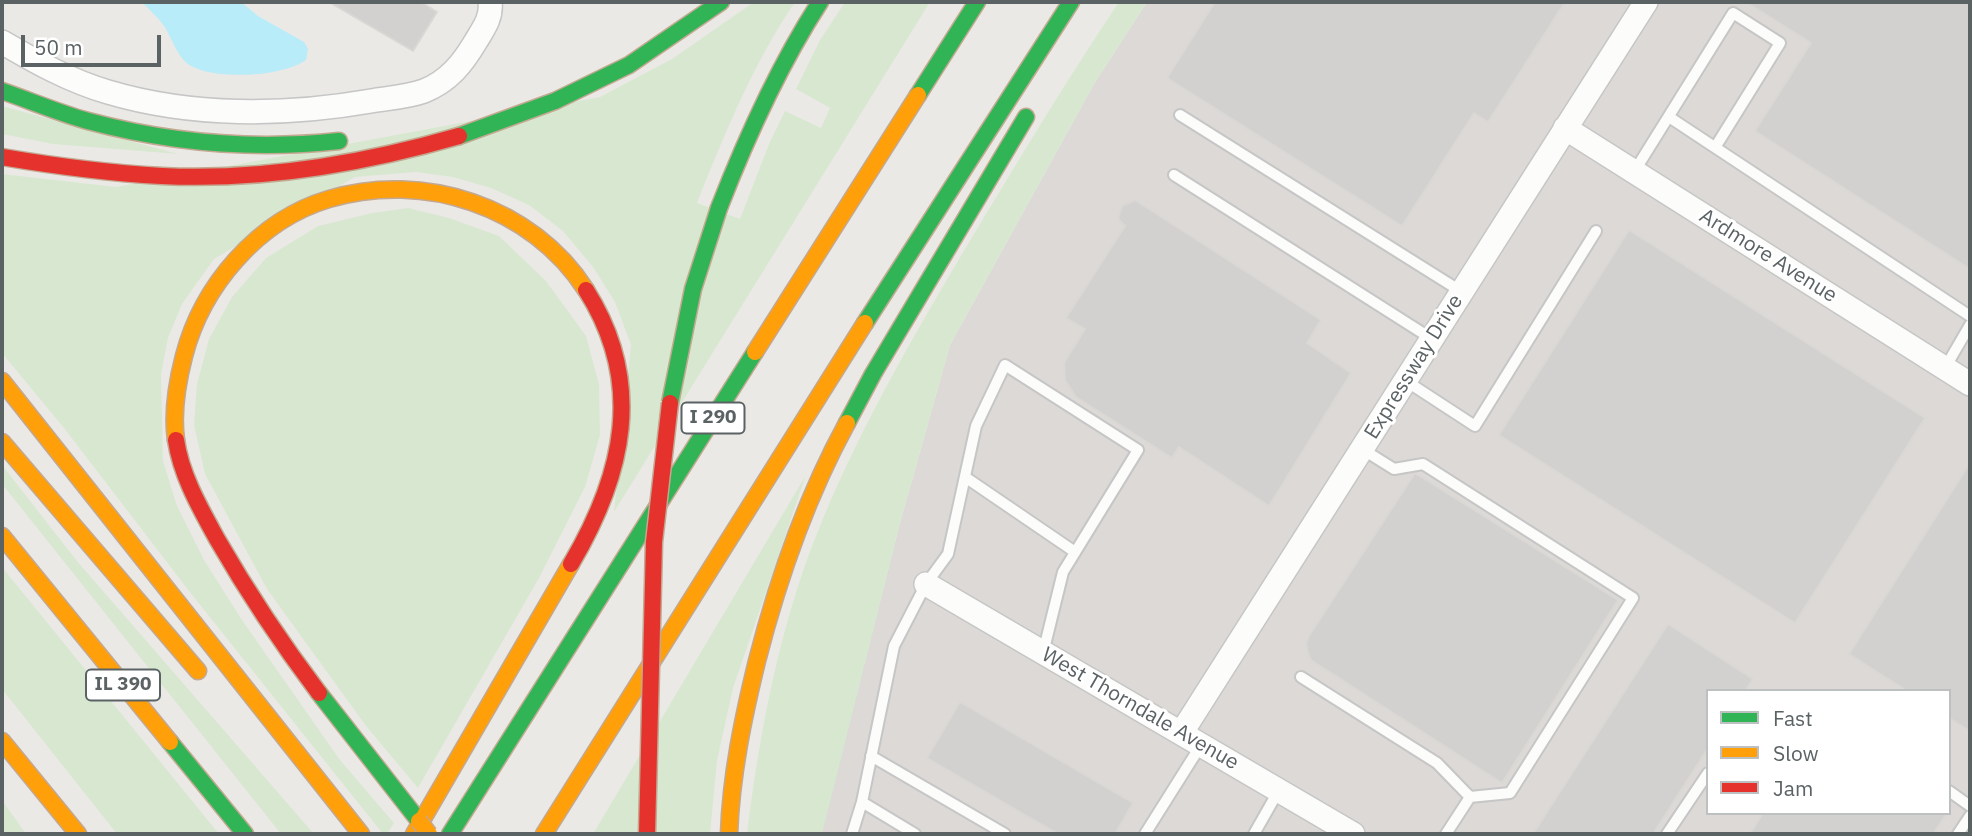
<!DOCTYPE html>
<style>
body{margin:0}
#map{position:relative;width:1972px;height:836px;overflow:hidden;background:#ebe9e6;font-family:"IBM Plex Sans",sans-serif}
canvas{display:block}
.frame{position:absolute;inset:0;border:4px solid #5b6264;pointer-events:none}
.legend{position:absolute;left:1706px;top:689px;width:245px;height:126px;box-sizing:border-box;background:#fff;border:2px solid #bdc0c1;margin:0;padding:9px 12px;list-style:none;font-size:21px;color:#5b6264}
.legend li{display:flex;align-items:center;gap:14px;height:35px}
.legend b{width:35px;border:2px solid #bdc0c1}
.scale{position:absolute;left:21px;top:35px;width:140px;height:32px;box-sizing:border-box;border:4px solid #5b6264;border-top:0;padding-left:9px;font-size:21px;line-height:24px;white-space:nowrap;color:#5b6264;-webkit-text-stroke:5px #fff;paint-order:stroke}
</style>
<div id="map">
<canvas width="1972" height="836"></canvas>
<div class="frame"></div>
<ul class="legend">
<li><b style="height:9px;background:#30b455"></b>Fast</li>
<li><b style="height:9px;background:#ff9f0a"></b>Slow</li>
<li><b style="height:9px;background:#e5322d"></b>Jam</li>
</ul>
<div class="scale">50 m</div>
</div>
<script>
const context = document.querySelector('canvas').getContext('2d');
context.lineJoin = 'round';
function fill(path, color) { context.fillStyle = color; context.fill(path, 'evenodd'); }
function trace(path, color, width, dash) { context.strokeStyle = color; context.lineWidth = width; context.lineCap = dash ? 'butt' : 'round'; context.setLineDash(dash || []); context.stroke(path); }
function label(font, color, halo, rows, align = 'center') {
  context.font = font + ' "IBM Plex Sans",sans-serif'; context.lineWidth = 6; context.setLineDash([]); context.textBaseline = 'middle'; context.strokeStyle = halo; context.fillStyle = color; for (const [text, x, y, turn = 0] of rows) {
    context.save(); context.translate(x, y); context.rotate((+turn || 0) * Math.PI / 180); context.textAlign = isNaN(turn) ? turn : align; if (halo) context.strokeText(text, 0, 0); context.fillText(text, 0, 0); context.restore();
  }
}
const industrial = new Path2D(`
 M 1147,2 L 1970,2 L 1970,834 L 821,834 L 900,523 L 950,345 L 1094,84 ZM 1708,691 L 1949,691 L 1949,813 L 1708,813 Z`);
const green = new Path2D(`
 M 754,2 L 795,2 C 753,64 725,133 697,203 L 740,219 L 769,144 L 785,111 L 821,128 L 830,108 L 796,89 L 820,40 L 845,2 L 930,2 L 614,512 L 631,345 L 615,302 L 593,267 L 563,231 L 529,205 L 491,188 L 453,177 L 416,172 L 355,177 L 214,259 L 182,304 L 168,338 L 161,374 L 163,461 L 177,506 L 204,560 L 242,620 L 340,760 L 394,823 L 387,834 L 383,834 L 189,591 L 64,428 L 2,353 L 2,174 L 116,187 L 600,97 L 672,59 Z
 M 1119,2 L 1147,2 L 1094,84 L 950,345 L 900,523 L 822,834 L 747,834 C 758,744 774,657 803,571 C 843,457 904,352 965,249 C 1015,166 1065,82 1119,2 Z
 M 2,106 L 178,154 L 53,144 L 2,134 Z
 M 408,208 L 449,218 L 499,236 L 546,281 L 586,336 L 599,384 L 600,435 L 585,487 L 539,578 L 418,788 L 366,726 L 267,589 L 205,474 L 194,425 L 197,384 L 209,339 L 232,297 L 266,258 L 318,226 L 372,213 Z
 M 2,465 L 77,561 L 314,834 L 281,834 L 2,484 Z
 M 806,475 L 733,688 L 717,761 L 710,834 L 593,834 Z
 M 2,567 L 219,834 L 117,834 L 2,689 Z
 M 2,800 L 26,834 L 2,834 Z`);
const water = new Path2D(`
 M 142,2 L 241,2 L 258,16 L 304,42 L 308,49 L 306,60 C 282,77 217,80 191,66 C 178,59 172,38 164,26 C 158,17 149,10 142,2 Z`);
const building = new Path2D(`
 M 329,2 L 421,2 L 437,12 L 413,51 Z
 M 1215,2 L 1565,2 L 1488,122 L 1474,113 L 1402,226 L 1167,78 Z
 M 1746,2 L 1970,2 L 1970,269 L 1755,131 L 1811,43 Z
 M 1135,200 L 1321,320 L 1307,343 L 1351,373 L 1269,506 L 1179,447 L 1172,458 L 1076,397 L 1065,380 L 1064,363 L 1085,329 L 1066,318 L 1125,226 L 1118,219 L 1122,206 Z
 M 1629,230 L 1925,418 L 1795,623 L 1499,435 Z
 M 1970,463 L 1970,731 L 1949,718 L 1949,691 L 1907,691 L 1849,654 Z
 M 1415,473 L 1618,600 L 1502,783 L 1311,660 L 1308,653 L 1306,644 L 1309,636 Z
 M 1668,624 L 1753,679 L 1745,691 L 1708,691 L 1708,748 L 1653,834 L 1533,834 Z
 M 960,702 L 1133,803 L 1115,834 L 1058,834 L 927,758 Z
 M 1763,813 L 1947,813 L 1933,834 L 1750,834 Z`);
const lane = new Path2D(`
 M 1180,115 L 1462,292
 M 1669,117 L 1970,316
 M 1634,172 L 1733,13 L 1780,43 L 1716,146
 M 1174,175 L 1432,339
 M 1945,368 L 1970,325
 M 1406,381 L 1475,426 L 1596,231
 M 1362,449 L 1394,469 L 1423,464 L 1633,598 L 1510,793 L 1470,797 L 1446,834
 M 965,477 L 1075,552
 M 1301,677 L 1437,763 L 1470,797
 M 871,756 L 1005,834
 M 1949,791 L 1970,806
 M 862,802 L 915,834
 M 852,834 L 862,802 L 894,646 L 926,584 L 948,554 L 976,426 L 1005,365 L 1138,450 L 1063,572 L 1043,653
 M 1145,834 L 1201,745
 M 1254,834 L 1279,790
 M 1667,834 L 1708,773
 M 1958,834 L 1970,816`);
const street = new Path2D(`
 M 2,42 C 36,62 70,81 108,92 C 192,117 285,116 371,101 C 388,98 408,97 424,91 C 449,81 463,63 476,41 C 484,28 492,17 490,2
 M 1565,128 L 1970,384
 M 926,584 L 1353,834
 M 1182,732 L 1646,2`);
const fast = new Path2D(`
 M 2,91 C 31,101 59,113 88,121 C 170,143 255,150 339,141
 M 918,95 L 977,2
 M 459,136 L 555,101 L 629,65 L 721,2
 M 719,208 C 747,136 778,67 820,2
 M 865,323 L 1071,2
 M 847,423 L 873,374 L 1026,117
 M 319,693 L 419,821
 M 170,742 L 245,834
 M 450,834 L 755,352`);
const slow = new Path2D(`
 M 755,352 L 918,95
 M 2,381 L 361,834
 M 176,440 C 172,412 177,383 184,356 C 202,286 258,220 329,199 C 424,171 532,206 586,290
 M 2,442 L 198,671
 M 2,536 L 170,742
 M 2,741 L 78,834
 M 414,834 L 571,564
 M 544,834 L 865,323
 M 729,834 C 731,776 743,718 757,661 C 778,579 806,498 847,423`);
const jam = new Path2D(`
 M 2,157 C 55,166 108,173 162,176 C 262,181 362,164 459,136
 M 176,440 C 181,475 200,508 217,539 C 248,593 282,644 319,693
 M 571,564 C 624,474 645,383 586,290`);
const fastBridge = new Path2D(`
 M 670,403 L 693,289 L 719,208`);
const slowBridge = new Path2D(`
 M 419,821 L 429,834`);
const jamBridge = new Path2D(`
 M 647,834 L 654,542 L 670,403`);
const shields = [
 [713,418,63],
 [123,685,74]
];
const shieldNames = [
 ["I 290",713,418],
 ["IL 390",123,685]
];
const streetNames = [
 ["Ardmore Avenue",1768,256,32],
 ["Expressway Drive",1414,367,-58],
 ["West Thorndale Avenue",1140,709,30]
];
fill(industrial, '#dcd9d7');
fill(green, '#d8e8d0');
fill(water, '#b8ecf8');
fill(building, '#d3d1d0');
trace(building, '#dad8d5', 2);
trace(lane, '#c6c6c6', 14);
trace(street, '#c6c6c6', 26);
trace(fast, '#c3a892', 19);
trace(slow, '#c3a892', 19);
trace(jam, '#c3a892', 19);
trace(lane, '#fcfcfb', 10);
trace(street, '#fcfcfb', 23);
trace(fast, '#30b455', 16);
trace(slow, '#ff9f0a', 16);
trace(jam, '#e5322d', 16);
trace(fastBridge, '#c3a892', 19, []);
trace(slowBridge, '#c3a892', 19, []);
trace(jamBridge, '#c3a892', 19, []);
trace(fastBridge, '#30b455', 16);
trace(slowBridge, '#ff9f0a', 16);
trace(jamBridge, '#e5322d', 16);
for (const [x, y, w] of shields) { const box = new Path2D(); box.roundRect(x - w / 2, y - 15.5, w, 31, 5); context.fillStyle = '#fff'; context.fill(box); trace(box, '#5b6264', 2); }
label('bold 19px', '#5b6264', null, shieldNames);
label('21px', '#5b6264', '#fff', streetNames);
</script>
